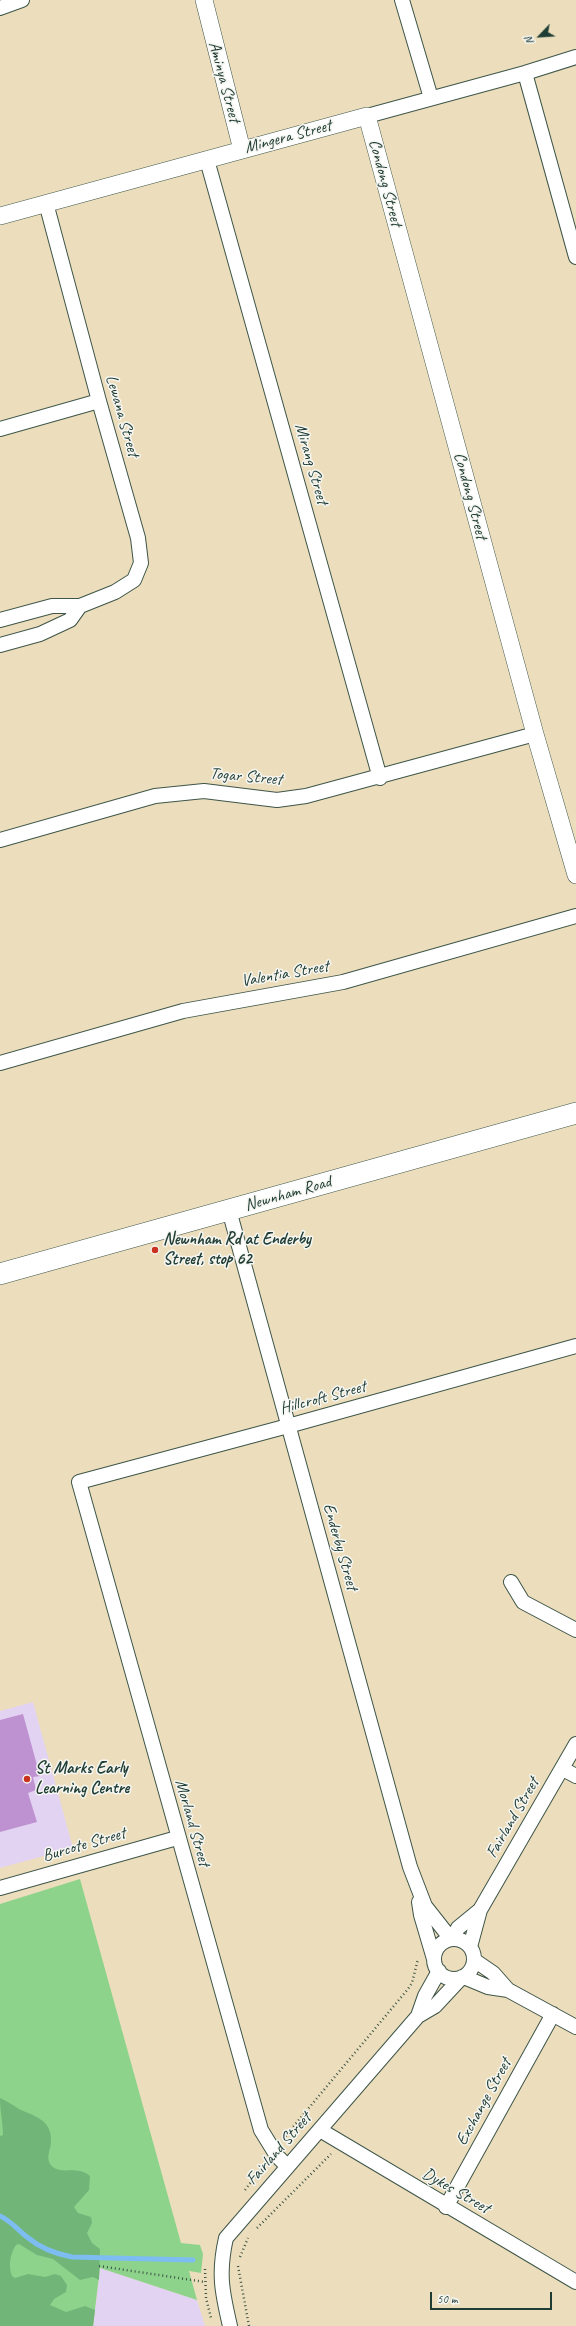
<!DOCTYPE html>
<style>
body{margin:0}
#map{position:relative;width:576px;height:2326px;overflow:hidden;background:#ecdebc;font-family:Caveat,sans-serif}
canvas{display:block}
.north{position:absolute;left:520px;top:16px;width:40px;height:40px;-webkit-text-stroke:3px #f6f6f2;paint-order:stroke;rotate:245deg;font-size:11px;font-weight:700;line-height:16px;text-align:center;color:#1f3d34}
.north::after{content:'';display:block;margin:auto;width:14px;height:18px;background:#1f3d34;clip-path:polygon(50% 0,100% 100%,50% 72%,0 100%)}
.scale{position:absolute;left:430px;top:2292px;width:122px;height:18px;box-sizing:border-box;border:2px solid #1f3d34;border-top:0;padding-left:5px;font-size:12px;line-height:14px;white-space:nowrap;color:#1f3d34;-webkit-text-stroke:3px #f6f6f2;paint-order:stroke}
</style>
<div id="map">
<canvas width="576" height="2326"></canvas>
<div class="north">N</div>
<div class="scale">50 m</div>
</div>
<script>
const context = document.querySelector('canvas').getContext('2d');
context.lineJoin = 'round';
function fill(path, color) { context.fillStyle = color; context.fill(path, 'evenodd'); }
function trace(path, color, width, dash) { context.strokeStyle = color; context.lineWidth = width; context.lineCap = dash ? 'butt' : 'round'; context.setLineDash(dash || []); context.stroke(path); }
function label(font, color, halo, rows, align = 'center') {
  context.font = font + ' Caveat,sans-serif'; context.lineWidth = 3; context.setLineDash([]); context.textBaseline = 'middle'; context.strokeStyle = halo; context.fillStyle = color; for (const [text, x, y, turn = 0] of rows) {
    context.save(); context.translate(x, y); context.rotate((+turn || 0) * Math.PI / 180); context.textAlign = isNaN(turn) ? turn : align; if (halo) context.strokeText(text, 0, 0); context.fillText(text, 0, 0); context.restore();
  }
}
const built = new Path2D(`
 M 33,1702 L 73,1848 L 0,1868 L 0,1711 Z
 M 100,2268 L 197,2300 L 205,2326 L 93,2326 Z`);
const green = new Path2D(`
 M 80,1879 L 181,2243 L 200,2245 L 203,2254 L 201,2273 L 189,2271 L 197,2300 L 100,2268 L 93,2326 L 0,2316 L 0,1904 Z`);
const forest = new Path2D(`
 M 0,2098 C 7,2101 13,2105 19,2109 C 33,2116 52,2119 51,2141 C 51,2151 44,2159 53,2167 C 62,2175 77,2165 90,2176 L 89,2190 L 74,2207 L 78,2213 L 91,2217 L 92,2223 L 87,2233 L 92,2243 L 100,2249 L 99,2280 L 93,2277 L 80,2280 L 53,2259 L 37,2255 L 19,2244 L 16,2245 C 10,2254 8,2266 12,2276 L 15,2278 L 28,2274 L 45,2277 L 55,2274 L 61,2276 L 67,2285 L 66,2292 L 54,2299 L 50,2305 L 66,2312 L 85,2306 L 95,2310 L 93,2326 L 0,2326 L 0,2136 L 3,2135 C 3,2122 0,2112 0,2098 Z`);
const stream = new Path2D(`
 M 0,2216 C 11,2221 18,2230 27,2237 C 40,2248 56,2254 72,2257 L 193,2260`);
const building = new Path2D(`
 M 23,1714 L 40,1776 L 33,1777 L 36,1790 L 28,1793 L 37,1822 L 0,1832 L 0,1720 Z`);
const path = new Path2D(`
 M 283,2139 L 408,1989 L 412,1983 L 418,1959
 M 245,2190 L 265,2164
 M 257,2228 L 331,2154
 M 240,2257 L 248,2238
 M 99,2266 L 205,2282
 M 238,2266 L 249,2326
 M 205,2269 L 206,2298 L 211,2318`);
const minor = new Path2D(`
 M 402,0 L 431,98
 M 0,8 L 22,0
 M 525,73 L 576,257
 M 367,116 L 525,73 L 576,57
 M 207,160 L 380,778
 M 0,429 L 99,401
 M 0,620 L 52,606 L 80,606 L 115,592 L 134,580 L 141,563 L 138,538 L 99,401 L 46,203
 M 0,645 L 40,634 L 70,620 L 80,606
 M 0,840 L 155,796 L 204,791 L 277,800 L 306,796 L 535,734
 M 0,1063 L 183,1011 L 343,982 L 576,916
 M 229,1210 L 410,1867 L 425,1906 L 451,1939
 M 511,1582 L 523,1602 L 576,1630
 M 563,1769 L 576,1776
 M 0,1888 L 177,1838
 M 419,1902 L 421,1915 L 434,1959
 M 452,1939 L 458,1928 L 480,1910
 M434 1959a20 20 0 1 1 40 0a20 20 0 1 1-40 0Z
 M 470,1947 L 480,1910 L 576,1744
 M 474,1960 L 493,1973 L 508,1990 L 576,2027
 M 464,1977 L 488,1987 L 508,1990
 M 418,2016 L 425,1996 L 439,1971
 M 320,2130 L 576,2282
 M 287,2166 L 277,2156 L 261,2130 L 79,1482 L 288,1426 L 576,1346
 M 446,2207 L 553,2014
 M 230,2326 C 222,2292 218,2273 226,2238 L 418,2016 L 435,2006 L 462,1977`);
const tertiary = new Path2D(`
 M 204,0 L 242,150
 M 0,216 L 367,116 L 535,734 L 576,875`);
const primary = new Path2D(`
 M 0,1274 L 576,1113`);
const markers = [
 [155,1250,4,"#c8321e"],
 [27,1779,4,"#c8321e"]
];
const streetNames = [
 ["Aminya Street",224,82,75],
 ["Mingera Street",288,137,-15],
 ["Condong Street",385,183,75],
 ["Lewana Street",122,416,74],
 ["Mirang Street",311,464,74],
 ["Condong Street",470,496,75],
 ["Togar Street",246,777,5],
 ["Valentia Street",285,974,-10],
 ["Newnham Road",288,1194,-16],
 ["Hillcroft Street",323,1398,-15],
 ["Enderby Street",340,1547,74],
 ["Fairland Street",513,1818,-60],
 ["Morland Street",192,1823,74],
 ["Burcote Street",84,1845,-16],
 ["Exchange Street",484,2102,-61],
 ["Fairland Street",279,2149,-49],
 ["Dykes Street",456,2191,30]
];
const poiNames = [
 ["Newnham Rd at Enderby",163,1240],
 ["Street, stop 62",163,1260],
 ["St Marks Early",35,1769],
 ["Learning Centre",35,1789]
];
fill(built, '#e3d3f2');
fill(green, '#8ed38c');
fill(forest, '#72b578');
trace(stream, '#7dbdf1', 5);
fill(building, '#be92d0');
trace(minor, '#3e5548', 16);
trace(tertiary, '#3e5548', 18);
trace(primary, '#3e5548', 22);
trace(path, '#3e5548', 2.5, [1, 3]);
trace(minor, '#fff', 14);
trace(tertiary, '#fff', 17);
trace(primary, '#fff', 21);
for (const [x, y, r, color] of markers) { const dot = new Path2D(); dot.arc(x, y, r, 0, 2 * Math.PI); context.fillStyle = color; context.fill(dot); trace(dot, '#f6f6f2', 1.5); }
label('17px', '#1f3d34', '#f6f6f2', streetNames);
label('bold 17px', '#1f3d34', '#f6f6f2', poiNames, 'left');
</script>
